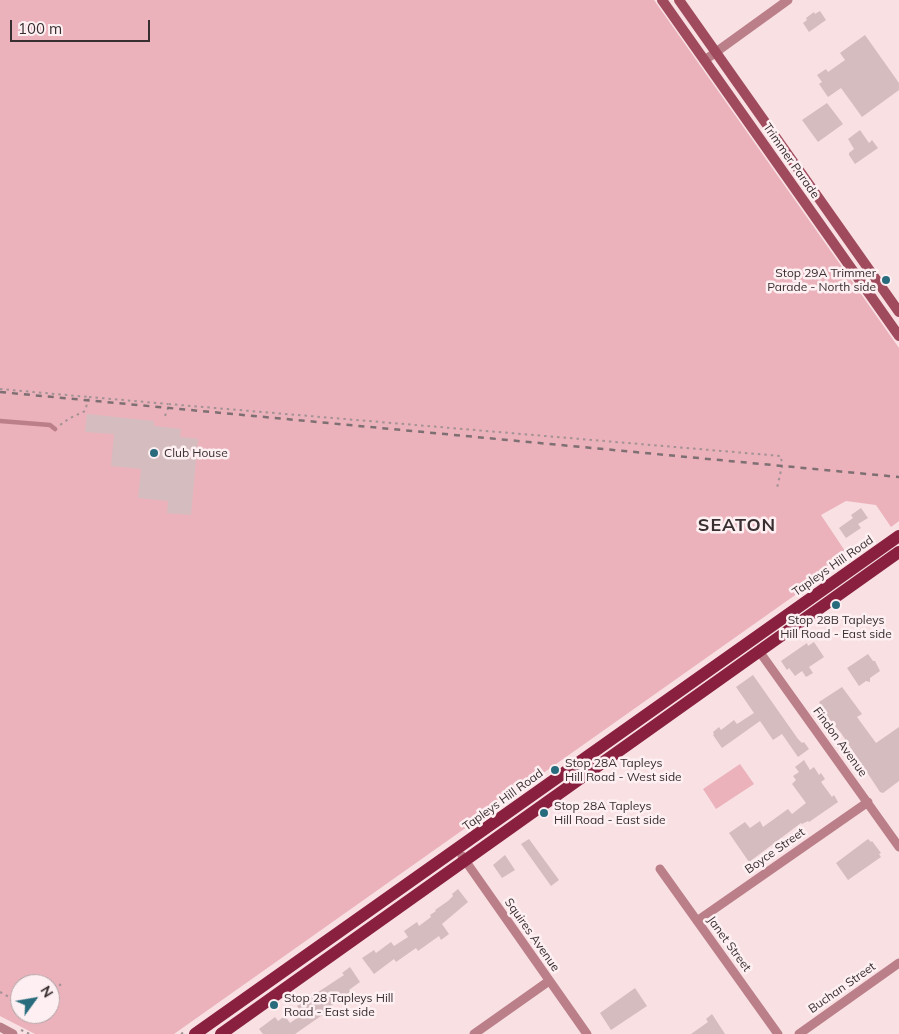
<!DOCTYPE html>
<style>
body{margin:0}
#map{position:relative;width:899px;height:1034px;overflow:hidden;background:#f8e0e3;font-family:Mulish,sans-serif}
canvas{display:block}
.north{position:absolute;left:10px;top:974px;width:50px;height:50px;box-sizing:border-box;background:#fef0f2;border:1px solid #afa3a5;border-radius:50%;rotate:58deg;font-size:14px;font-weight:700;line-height:20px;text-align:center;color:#392f31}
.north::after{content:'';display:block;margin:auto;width:18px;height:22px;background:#286b7d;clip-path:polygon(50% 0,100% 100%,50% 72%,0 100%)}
.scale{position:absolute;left:10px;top:20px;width:140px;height:22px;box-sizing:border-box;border:2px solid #392f31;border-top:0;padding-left:6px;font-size:15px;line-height:18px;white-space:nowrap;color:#392f31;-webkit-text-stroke:4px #fef0f2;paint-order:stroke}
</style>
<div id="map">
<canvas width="899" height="1034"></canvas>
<div class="north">N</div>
<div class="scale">100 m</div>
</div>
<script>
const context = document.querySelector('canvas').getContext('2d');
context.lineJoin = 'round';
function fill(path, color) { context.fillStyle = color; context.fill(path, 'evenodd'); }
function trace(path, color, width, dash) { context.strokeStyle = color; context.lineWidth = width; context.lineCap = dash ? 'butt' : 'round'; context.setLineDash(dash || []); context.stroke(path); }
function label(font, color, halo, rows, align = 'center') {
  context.font = font + ' Mulish,sans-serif'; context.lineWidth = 5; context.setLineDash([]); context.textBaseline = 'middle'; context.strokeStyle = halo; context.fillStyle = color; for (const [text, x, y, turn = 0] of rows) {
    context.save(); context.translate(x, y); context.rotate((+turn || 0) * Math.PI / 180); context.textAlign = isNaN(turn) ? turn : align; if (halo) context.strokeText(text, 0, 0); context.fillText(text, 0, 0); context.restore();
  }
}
const green = new Path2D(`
 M 0,0 L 654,0 L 899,348 L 899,521 L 891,527 L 876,505 L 846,501 L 821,515 L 849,557 L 174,1034 L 35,1034 L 0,1016 ZM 20,984 L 50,984 L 50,1014 L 20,1014 Z
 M 740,764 L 754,784 L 716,809 L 703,789 Z`);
const building = new Path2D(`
 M 820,11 L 826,20 L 809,32 L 803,23 L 807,20 L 806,18 L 814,12 L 815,14 Z
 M 865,35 L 899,83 L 899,90 L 862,117 L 841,88 L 828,97 L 819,84 L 822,82 L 817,75 L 826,69 L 828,72 L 845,60 L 840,53 Z
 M 827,103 L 843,124 L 818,142 L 802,120 Z
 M 860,130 L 869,143 L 872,140 L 878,148 L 855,164 L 849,155 L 849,153 L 854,149 L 848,139 Z
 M 87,414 L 154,421 L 154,426 L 181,429 L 180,437 L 198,439 L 191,515 L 167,513 L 168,501 L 138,498 L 141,469 L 111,466 L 114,434 L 85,432 Z
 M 861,508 L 868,518 L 858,524 L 861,528 L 846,538 L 839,528 L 853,518 L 851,515 Z
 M 814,642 L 824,657 L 809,667 L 813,673 L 806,677 L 802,671 L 795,676 L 789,668 L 787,670 L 781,661 L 807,643 L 808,646 Z
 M 868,654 L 873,661 L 875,661 L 880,671 L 870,678 L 870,682 L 866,681 L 859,686 L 847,668 Z
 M 753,675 L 798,739 L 802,743 L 804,742 L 809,749 L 798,757 L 782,734 L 773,740 L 760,721 L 722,748 L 713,735 L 714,734 L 713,732 L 719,727 L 721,730 L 734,720 L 737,724 L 754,713 L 736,687 Z
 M 842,687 L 862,714 L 857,717 L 876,743 L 899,727 L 899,781 L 883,793 L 880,792 L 841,733 L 830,720 L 819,702 Z
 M 804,760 L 810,770 L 814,767 L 819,775 L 821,773 L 825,779 L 821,782 L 832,797 L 834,795 L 838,802 L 809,822 L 808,821 L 802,824 L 801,823 L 749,862 L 729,833 L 745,822 L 750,828 L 760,821 L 763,827 L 788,809 L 792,814 L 806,803 L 792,784 L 796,780 L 793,776 L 799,772 L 795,767 Z
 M 529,839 L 559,880 L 551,886 L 521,844 Z
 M 868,839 L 871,842 L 872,841 L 881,853 L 879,854 L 881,857 L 848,880 L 836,863 Z
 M 505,855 L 515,870 L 502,878 L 493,865 Z
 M 458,889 L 468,902 L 442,924 L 449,934 L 441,940 L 439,936 L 418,951 L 416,948 L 396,962 L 394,959 L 374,974 L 362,958 L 374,950 L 376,953 L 391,942 L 394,946 L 408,937 L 404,931 L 417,922 L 419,926 L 431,917 L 430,915 L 436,911 L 435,910 L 448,901 L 453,896 L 452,894 Z
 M 350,967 L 360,982 L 349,990 L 350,992 L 330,1007 L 331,1009 L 295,1034 L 263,1034 L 259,1029 L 275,1017 L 278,1021 L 285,1016 L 290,1023 L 303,1014 L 297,1006 L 344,975 L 342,973 Z
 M 635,988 L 647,1006 L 611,1030 L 600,1013 Z
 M 712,1014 L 725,1034 L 691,1034 L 708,1022 L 706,1019 Z`);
const path = new Path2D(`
 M 0,389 L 89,397 L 85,411 L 70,418 L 60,425
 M 89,397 L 168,404
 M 165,416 L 168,408 L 168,404 L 781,456 L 782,466 L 777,488
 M 0,992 L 20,1003
 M 50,995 L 61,984
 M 21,1030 L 30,1034
 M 181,1034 L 185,1031`);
const lane = new Path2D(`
 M 0,421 L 50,425 L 55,429`);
const street = new Path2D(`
 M 705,60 L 788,0
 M 759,651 L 899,847
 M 462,856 L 587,1034
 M 660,869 L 778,1034
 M 697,921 L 868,802
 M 0,1027 L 13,1034
 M 474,1034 L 549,981
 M 799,1034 L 899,963`);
const secondary = new Path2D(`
 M 662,0 L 899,336
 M 679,0 L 899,312`);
const primary = new Path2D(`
 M 195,1034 L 899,536
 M 221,1034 L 899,552`);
const rail = new Path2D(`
 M 0,392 L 899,477`);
const markers = [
 [886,280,5,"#286b7d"],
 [154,453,5,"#286b7d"],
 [836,605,5,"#286b7d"],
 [555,770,5,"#286b7d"],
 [544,813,5,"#286b7d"],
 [274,1005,5,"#286b7d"]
];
const streetNames = [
 ["Trimmer Parade",791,161,55],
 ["Tapleys Hill Road",833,566,-35],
 ["Findon Avenue",840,742,54],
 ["Tapleys Hill Road",503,800,-36],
 ["Boyce Street",775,851,-35],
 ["Squires Avenue",532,935,55],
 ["Janet Street",729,944,54],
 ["Buchan Street",842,988,-35]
];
const poiNames = [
 ["Stop 29A Trimmer",876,273,"right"],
 ["Parade - North side",876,287,"right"],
 ["Club House",164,453],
 ["Stop 28B Tapleys",836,620,"center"],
 ["Hill Road - East side",836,634,"center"],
 ["Stop 28A Tapleys",565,763],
 ["Hill Road - West side",565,777],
 ["Stop 28A Tapleys",554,806],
 ["Hill Road - East side",554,820],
 ["Stop 28 Tapleys Hill",284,998],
 ["Road - East side",284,1012]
];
const districtNames = [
 ["SEATON",737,526]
];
fill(green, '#ebb2bb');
fill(building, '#d4bcbf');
trace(path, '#a39294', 2, [2.5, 4]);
trace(lane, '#bb7f89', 4.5);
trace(street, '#bb7f89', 9);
trace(secondary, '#a04b5d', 10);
trace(primary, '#89203f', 12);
trace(rail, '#7e6f72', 2.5, [6, 6]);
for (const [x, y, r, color] of markers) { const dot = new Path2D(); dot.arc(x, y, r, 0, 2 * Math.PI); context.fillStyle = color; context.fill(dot); trace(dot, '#fef0f2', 2); }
label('12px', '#392f31', '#fef0f2', streetNames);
label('12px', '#392f31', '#fef0f2', poiNames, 'left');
context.letterSpacing = '1px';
label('bold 18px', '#392f31', '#fef0f2', districtNames);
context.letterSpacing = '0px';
</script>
